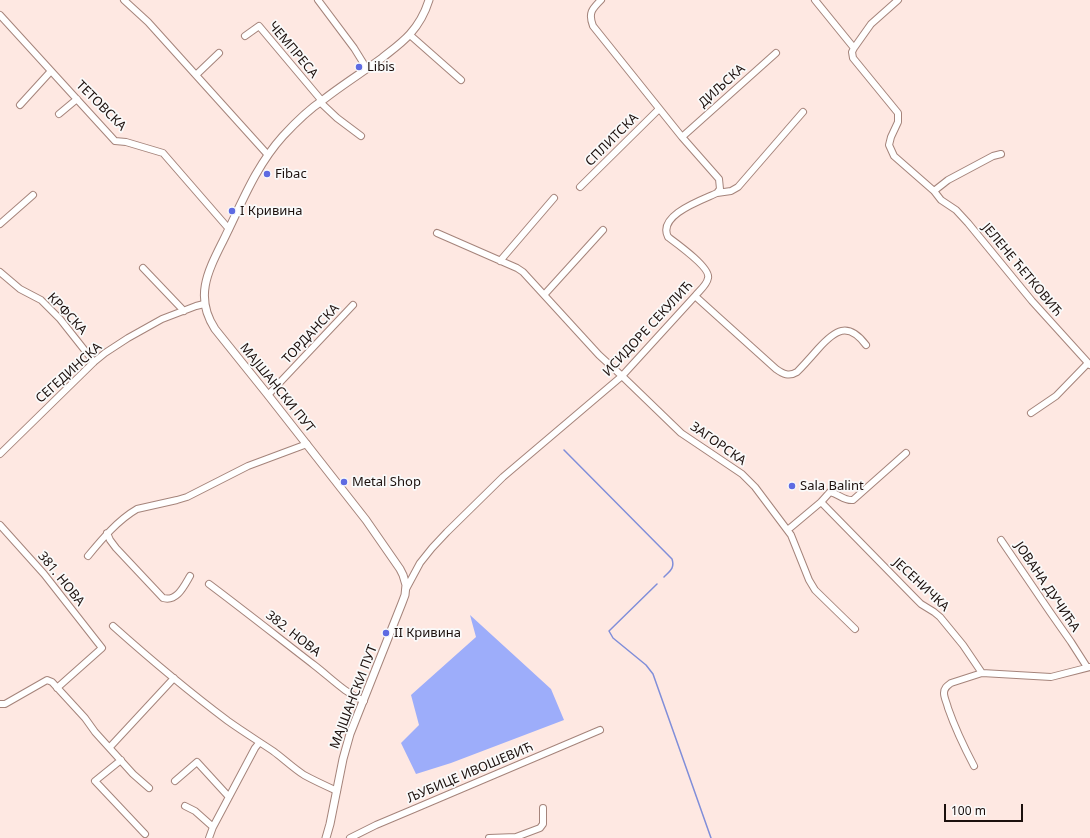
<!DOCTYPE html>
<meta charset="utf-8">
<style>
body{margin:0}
#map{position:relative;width:1090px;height:838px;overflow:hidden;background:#fee8e2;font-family:"Noto Sans",sans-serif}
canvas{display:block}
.scale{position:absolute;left:944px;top:804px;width:79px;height:18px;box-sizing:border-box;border:2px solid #1c100d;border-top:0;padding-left:5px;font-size:12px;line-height:14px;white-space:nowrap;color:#1c100d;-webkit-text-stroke:3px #fafafa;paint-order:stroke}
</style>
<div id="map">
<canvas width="1090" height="838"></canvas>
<div class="scale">100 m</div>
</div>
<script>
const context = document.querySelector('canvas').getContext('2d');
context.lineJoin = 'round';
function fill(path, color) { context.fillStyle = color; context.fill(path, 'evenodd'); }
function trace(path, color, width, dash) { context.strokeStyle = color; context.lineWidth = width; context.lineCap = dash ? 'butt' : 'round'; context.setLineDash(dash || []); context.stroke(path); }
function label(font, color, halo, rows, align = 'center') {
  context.font = font + ' "Noto Sans",sans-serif'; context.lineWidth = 3.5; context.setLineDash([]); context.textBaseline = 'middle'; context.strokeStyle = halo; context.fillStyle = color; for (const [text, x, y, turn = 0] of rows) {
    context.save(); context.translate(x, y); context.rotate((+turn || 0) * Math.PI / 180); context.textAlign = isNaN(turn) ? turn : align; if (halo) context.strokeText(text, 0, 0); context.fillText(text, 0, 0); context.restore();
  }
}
const forest = new Path2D(`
 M 470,615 L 551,689 L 564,720 L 451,763 L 416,774 L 401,743 L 419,725 L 411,695 L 476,637 Z`);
const stream = new Path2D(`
 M 564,450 L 672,559 C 675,568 670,571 664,577
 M 657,584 L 609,631 L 613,638 L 646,665 L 653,674 L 711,838`);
const minor = new Path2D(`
 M 124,0 L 148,22 L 268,155
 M 318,0 L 354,48 L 367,69
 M 815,0 L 854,48 L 852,52 L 853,58 L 898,113 L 898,122 L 891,137 L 889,145 L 894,156 L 934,191 L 941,200 L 956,210 L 968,223 L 1032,301 L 1090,365
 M 0,15 L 115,141 L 126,142 L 163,153 L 229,229
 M 410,35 L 461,80
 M 245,36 L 259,26 L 322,101
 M 854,48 L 871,24 L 898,0
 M 196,75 L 219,53
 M 320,102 L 337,118 L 361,136
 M 20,105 L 51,71
 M 59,114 L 77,99
 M 682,137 L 776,53
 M 580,187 L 659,109
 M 934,191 L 948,180 L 993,156 L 1001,154
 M 717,193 L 731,191 L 738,187 L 803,112
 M 0,224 L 33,195
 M 437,233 L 517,268 L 523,272 L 599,355 L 622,376 L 681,433 L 742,474 L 755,487 L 791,535 L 809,580 L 815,590 L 855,629
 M 500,261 L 554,198
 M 143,268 L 184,311
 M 0,272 L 20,289 L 41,300 L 60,319 L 94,362
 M 544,295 L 603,230
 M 695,296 L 776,369 C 783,374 789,377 797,372 C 804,365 811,357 818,349 C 835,330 848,321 866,345
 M 268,395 L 353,305
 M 1031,413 L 1056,396 L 1088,363
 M 0,454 L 94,362 L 105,353 L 128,338 L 162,319 L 196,306 L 204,304
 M 821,502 L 916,599 L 921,604 L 934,612 L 940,617 L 963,645 L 982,673
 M 0,525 L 44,574 L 102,648 L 57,688
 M 787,529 L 790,528 L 821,502 L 830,492 C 839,494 844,501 853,500 L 906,453
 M 107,533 L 110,540 L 116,548 L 163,598 C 177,602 184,586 190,576
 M 1001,540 L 1050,612 L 1071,642 L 1087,667
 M 88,556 C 102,539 118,520 137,509 L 177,500 L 187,497 L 248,466 L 307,444
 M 209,584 C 245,611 279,638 314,665 C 331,678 345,693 364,701
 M 406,589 L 420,563 L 432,548 L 447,532 L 503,477 L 622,376 L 695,296 C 699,291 707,285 708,278 C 711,268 676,243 668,237 C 657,215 702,200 717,193 L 720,189 L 719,179 L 682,137 L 593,26 C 588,13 592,9 601,0
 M 113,626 C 150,659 188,691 228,721 C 242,731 258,741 273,751 C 284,759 293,768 304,775 C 315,781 326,786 337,791
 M 0,704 L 5,704 L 47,680 L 52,682 L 85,718 L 95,732 L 133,774 L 149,788
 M 110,747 L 174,678
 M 121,760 L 95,781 L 145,834
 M 974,766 C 964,747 955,728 948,708 C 947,703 944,698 944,693 C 944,688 947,686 951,683 L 982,673 L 1051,677 L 1090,667
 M 175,781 L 197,762 L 229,797
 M 185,806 L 195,811 L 213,827
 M 209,838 L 213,827 L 255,748 L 259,743
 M 350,838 L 376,825 L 414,809 L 600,730
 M 489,838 L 516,837 L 540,828 L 543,824 L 543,808`);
const tertiary = new Path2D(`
 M 326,838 L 330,824 L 343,759 L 350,734 L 402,603 L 405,595 L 406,585 L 403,575 L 400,569 L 366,520 L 268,395 L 215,329 C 194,297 208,271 223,241 C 241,205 255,167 283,136 C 295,123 308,110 323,100 C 342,85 363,72 382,58 C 392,50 402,43 410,34 C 419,24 425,13 429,0`);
const markers = [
 [359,67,4,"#5e6be2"],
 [267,174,4,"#5e6be2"],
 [232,211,4,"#5e6be2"],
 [344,482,4,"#5e6be2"],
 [792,486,4,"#5e6be2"],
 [386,633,4,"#5e6be2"]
];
const streetNames = [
 ["ЧЕМПРЕСА",293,50,50],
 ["ДИЉСКА",722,86,-42],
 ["ТЕТОВСКА",101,106,45],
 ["СПЛИТСКА",612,140,-45],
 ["ЈЕЛЕНЕ ЋЕТКОВИЋ",1022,270,50],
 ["КРФСКА",67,314,47],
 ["ИСИДОРЕ СЕКУЛИЋ",648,329,-47],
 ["ТОРДАНСКА",311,334,-47],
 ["СЕГЕДИНСКА",69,373,-42],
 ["МАЈШАНСКИ ПУТ",277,388,51],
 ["ЗАГОРСКА",718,444,35],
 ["381. НОВА",61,579,51],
 ["ЈЕСЕНИЧКА",921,585,43],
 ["ЈОВАНА ДУЧИЋА",1047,587,56],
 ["382. НОВА",293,634,38],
 ["МАЈШАНСКИ ПУТ",354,697,-69],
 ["ЉУБИЦЕ ИВОШЕВИЋ",470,773,-23]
];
const poiNames = [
 ["Libis",367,67],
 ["Fibac",275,174],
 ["I Кривина",240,211],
 ["Metal Shop",352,482],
 ["Sala Balint",800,486],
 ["II Кривина",394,633]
];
fill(forest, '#9dadfa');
trace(stream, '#808ed9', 1.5);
trace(minor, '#a5847b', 8);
trace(tertiary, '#a5847b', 9);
trace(minor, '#fff', 6);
trace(tertiary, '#fff', 7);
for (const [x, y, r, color] of markers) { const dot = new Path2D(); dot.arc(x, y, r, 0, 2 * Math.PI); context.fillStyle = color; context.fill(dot); trace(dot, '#fafafa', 1.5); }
label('13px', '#1c100d', '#fafafa', streetNames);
label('13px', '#1c100d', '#fafafa', poiNames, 'left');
</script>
